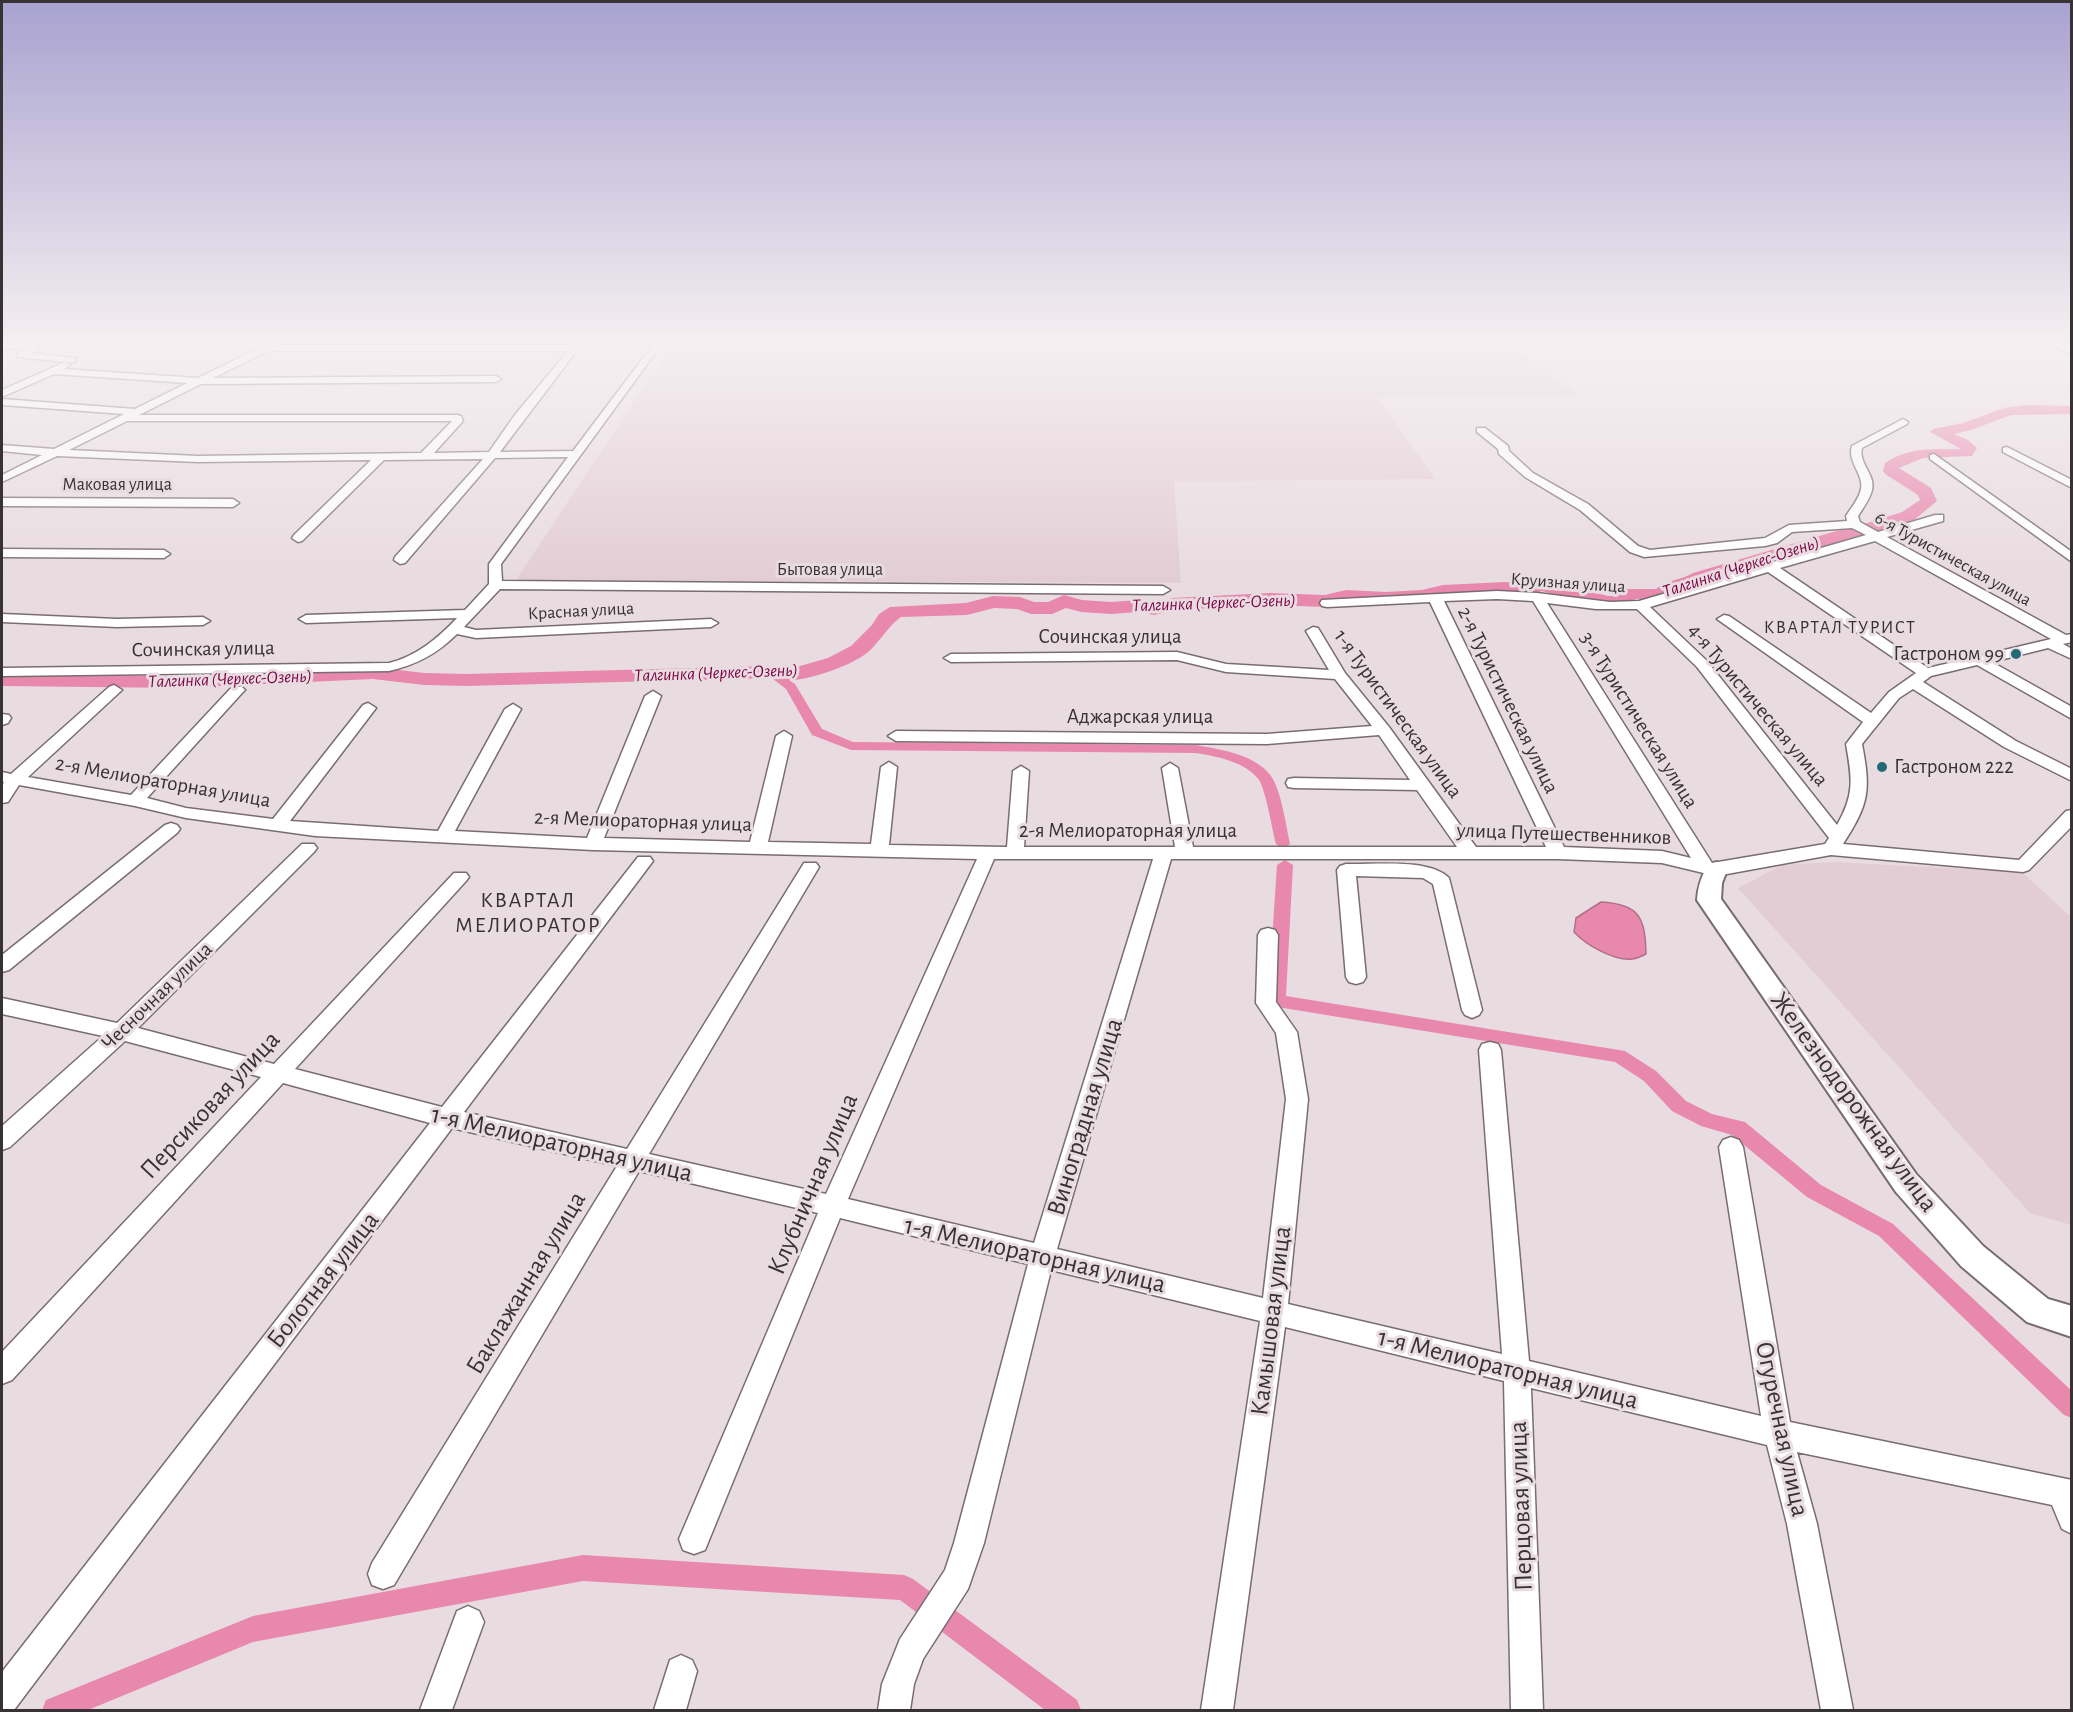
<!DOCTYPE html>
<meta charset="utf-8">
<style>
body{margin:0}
#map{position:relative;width:2073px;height:1712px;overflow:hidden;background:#e9dce0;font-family:"Alegreya Sans",sans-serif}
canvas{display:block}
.frame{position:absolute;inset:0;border:3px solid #373233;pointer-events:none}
</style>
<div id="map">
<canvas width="2073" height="1712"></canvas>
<div class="frame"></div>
</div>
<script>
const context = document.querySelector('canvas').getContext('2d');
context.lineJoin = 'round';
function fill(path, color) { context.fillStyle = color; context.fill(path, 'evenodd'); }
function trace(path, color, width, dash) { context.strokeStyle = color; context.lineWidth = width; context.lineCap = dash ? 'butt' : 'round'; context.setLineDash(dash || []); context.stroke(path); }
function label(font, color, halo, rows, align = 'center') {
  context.font = font + ' "Alegreya Sans",sans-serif'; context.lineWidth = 6; context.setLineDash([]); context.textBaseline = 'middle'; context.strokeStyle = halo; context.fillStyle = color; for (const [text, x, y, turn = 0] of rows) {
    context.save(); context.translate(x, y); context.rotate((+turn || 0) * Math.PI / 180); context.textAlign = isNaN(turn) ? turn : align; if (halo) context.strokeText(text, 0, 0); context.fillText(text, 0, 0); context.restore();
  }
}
const built = new Path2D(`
 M 674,341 L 1504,341 L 1579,395 L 1377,397 L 1435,479 L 1174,481 L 1181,583 L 516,580 Z
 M 1836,862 L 2022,872 L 2071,917 L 2071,1225 L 2030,1213 L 1738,888 L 1782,865 Z`);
const water = new Path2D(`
 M 1601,902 C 1641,904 1645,919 1646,954 C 1642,956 1636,959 1632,959 C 1614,961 1586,945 1574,932 L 1576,918 Z`);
const canal = new Path2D(`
 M 770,668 L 795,684 L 822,729 L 853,742 L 1195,745 C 1220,749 1261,755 1274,781 C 1282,797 1286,825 1290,844 L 1283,849 L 1276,844 C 1272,829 1266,791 1259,780 C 1246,762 1216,756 1195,753 L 851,750 L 812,735 L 786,689 L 764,672 Z
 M 1285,860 L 1293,865 L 1286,996 L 1625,1051 L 1656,1071 L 1686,1101 L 1712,1114 L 1745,1122 L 1821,1185 L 1893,1224 L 2072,1391 L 2072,1418 L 2064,1415 L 1879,1236 L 1807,1197 L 1732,1135 L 1701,1126 L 1672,1111 L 1644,1081 L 1615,1062 L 1271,1006 L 1268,1001 L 1277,865 Z
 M 583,1555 L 904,1575 L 913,1579 L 1077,1700 L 1081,1710 L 1045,1710 L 900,1600 L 583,1581 L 253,1642 L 88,1710 L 42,1710 L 46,1700 L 253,1616 Z`);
const river = new Path2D(`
 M 2054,341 L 2071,342 L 2072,354 L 2060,350 Z
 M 2028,405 L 2072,406 L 2072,414 L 2011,415 L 1971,430 L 1954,434 L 1968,440 L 1977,448 L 1972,456 L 1923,458 L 1899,468 L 1931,488 L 1937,501 L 1914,520 L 1870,533 L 1864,532 L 1862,535 L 1706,581 C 1694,589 1678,589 1667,599 L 1635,599 L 1630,605 L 1608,608 L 1542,591 L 1525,596 L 1505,594 L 1443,597 L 1422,602 L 1386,604 L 1346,602 L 1325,607 L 1270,605 L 1174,610 L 1154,615 L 1138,612 L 1111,614 L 1081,612 L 1066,608 L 1052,614 L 1031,614 L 1017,609 L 994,608 L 967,615 L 901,617 C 889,625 879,643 867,653 C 852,665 812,679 793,680 C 786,681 777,679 770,678 L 467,686 L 424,685 L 373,679 L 179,688 L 2,686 L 2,674 L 179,676 L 373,667 L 424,673 L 467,674 L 770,666 L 793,668 L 828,658 L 851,646 L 872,625 L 879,614 L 890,607 L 966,603 L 993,596 L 1020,597 L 1034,602 L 1048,602 L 1064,595 L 1082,600 L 1111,602 L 1138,600 L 1154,603 L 1173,598 L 1270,593 L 1325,595 L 1346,590 L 1386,592 L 1422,590 L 1443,585 L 1505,582 L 1524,584 L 1541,579 L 1608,596 L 1617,596 L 1623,589 L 1656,589 C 1666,580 1682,580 1693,573 L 1850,527 L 1862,527 L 1864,524 L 1902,512 L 1920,500 L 1918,495 L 1885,474 L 1883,471 L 1885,463 C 1911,446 1932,450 1961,449 L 1930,432 L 1933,429 L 1963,423 L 2004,408 Z`);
const minor = new Path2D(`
 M 273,341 L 284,341 L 279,345 L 573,345 L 576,341 L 584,341 L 500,452 L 573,451 L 656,341 L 664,341 L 501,564 L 502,581 L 1163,586 L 1170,590 L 1163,594 L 500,589 L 464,627 L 476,630 L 711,619 L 718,623 L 711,627 L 476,638 L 457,634 C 437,654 416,665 389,671 L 2,676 L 2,668 L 389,663 C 417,656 438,638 457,618 L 306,623 L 299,619 L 306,615 L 465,610 L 489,584 L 489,564 L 568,457 L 495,458 L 405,563 L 400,564 L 394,560 L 395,557 L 483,459 L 384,460 L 302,541 L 298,542 L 292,538 L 294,535 L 371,460 L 198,462 L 57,456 L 2,482 L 2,475 L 42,455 L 2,451 L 2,445 L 54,449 L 124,414 L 2,405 L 2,399 L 135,409 L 187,383 L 54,374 L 2,397 L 2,390 L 65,362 L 17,357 L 17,353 L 26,349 L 2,349 L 2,343 L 33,343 L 40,348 L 31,353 L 75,358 L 75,362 L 65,362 L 70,365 L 64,369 L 198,378 ZM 268,351 L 568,351 L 514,416 L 489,452 L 434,453 L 463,421 L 461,416 L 457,415 L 139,415 L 201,384 L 496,382 L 501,379 L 496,376 L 213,378 ZM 127,421 L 452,421 L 421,453 L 198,456 L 69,450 Z
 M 2039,341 L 2052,341 L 2072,348 L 2072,354 Z
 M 1903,419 L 1908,422 L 1907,424 L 1862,448 C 1858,463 1876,475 1872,490 C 1870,499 1863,508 1858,516 L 1860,522 L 1878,532 L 1935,515 L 1943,515 L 1943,521 L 1887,537 L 2066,635 L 2072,634 L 2072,642 L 2063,644 L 2072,649 L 2072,659 L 2048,648 L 1992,662 L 2072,707 L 2072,719 L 1977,665 L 1931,676 L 1923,682 L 2016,741 L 2072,769 L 2072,781 L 2004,747 L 1913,689 L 1899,698 L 1862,744 C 1871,791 1869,804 1843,844 L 2019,860 L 2066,811 L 2072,810 L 2072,826 L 2029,870 L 2023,872 L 1831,855 L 1716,876 L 1662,863 L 1558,859 L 1171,859 L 1057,1249 L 1263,1298 L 1286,1099 L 1276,1033 L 1256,1003 L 1258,935 L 1261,930 L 1268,928 L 1275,930 L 1278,935 L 1276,1002 L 1297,1032 L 1308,1099 L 1288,1304 L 1502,1354 L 1479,1050 L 1482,1044 L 1490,1042 L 1498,1044 L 1501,1050 L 1529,1361 L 1761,1416 L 1719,1147 L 1723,1140 L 1731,1137 L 1739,1140 L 1743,1147 L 1790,1422 L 2072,1480 L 2072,1534 L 2062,1529 L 2052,1505 L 1797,1452 L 1817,1524 L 1853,1710 L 1821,1710 L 1787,1524 L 1767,1445 L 1531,1388 L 1543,1710 L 1511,1710 L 1504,1381 L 1285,1327 L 1233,1710 L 1201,1710 L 1260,1321 L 1051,1270 L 984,1543 L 968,1589 L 923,1659 L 914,1684 L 910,1710 L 878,1710 L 882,1684 L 900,1639 L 945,1570 L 954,1543 L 1028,1264 L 840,1218 L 705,1550 L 694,1554 L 683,1550 L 679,1539 L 818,1213 L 639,1171 L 394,1585 L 383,1589 L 372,1585 L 368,1574 L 372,1563 L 617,1166 L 452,1128 L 14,1710 L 2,1710 L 2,1672 L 430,1123 L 283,1083 L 12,1380 L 2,1384 L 2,1352 L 261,1077 L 125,1041 L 10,1147 L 2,1150 L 2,1126 L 103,1036 L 2,1014 L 2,998 L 117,1023 L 302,844 L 314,844 L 317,848 L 314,852 L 138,1028 L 274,1064 L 454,873 L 466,873 L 469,877 L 466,881 L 295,1069 L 442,1107 L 638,857 L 650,857 L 653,861 L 650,865 L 464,1112 L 627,1149 L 804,863 L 816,863 L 819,867 L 649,1154 L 826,1194 L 977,859 L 593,850 L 315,836 L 186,818 L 135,806 L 19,785 L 8,802 L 2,803 L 2,786 L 4,782 L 2,782 L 2,772 L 11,774 L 109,687 L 114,685 L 122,690 L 28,777 L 131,795 L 232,687 L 242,687 L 245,690 L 242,693 L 147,798 L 186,808 L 273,819 L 363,705 L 368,703 L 376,708 L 290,821 L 438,831 L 505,709 L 513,704 L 521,709 L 455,831 L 587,838 L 645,696 L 653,691 L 661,696 L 604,838 L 750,842 L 776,736 L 784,731 L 792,736 L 768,842 L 871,844 L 881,767 L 889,762 L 897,767 L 889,845 L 1007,847 L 1013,771 L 1021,766 L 1029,771 L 1024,847 L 1175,847 L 1162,768 L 1170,763 L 1178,768 L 1193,847 L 1457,847 L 1417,790 L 1294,788 L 1288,787 L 1286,783 L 1288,779 L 1294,778 L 1410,780 L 1379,735 L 1267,744 L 896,741 L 888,736 L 896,731 L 1267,734 L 1372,726 L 1335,679 L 1226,672 L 1177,660 L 951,662 L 944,658 L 951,654 L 1177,652 L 1226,664 L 1329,670 L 1306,631 L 1313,627 L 1318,628 L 1345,673 L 1389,727 L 1476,847 L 1546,847 L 1430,602 L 1327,607 L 1322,606 L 1320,603 L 1322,600 L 1497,591 L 1537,593 L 1610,602 L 1639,601 L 1866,535 L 1852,528 L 1792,532 L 1777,543 L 1765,546 L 1644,557 L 1630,552 L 1580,510 L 1525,477 L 1499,454 L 1498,449 L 1477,432 L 1477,428 L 1485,428 L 1508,446 L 1509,451 L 1533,473 L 1588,504 L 1638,546 L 1650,550 L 1765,538 L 1789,525 L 1847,521 L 1846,516 C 1851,508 1859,499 1861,489 C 1864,474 1847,462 1852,446 ZM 1875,541 L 2051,639 L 1928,668 L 1780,568 ZM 1768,572 L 1916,673 L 1889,692 L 1871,713 L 1729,616 L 1724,615 L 1717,619 L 1863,722 L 1846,744 C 1852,778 1855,794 1837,825 L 1707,661 L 1650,607 ZM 1497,599 L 1533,601 L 1691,858 L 1662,851 L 1564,847 L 1444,601 ZM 1547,603 L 1596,609 L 1637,609 L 1697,667 L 1829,838 L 1825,844 L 1712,863 ZM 994,859 L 1153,859 L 1034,1243 L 848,1199 Z
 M 2007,447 L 2072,480 L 2072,488 L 2003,452 L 2003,448 Z
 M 1934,454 L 2072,552 L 2072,562 L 1930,459 L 1930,455 Z
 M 2,498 L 233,499 L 239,503 L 233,507 L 2,506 Z
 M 2,549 L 164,550 L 170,554 L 164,558 L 2,557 Z
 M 2,614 L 117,619 L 203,617 L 210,621 L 203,625 L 117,627 L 2,622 Z
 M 2,714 L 9,715 L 11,718 L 8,723 L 2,725 Z
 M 171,823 L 177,825 L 180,829 L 177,833 L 9,970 L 2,972 L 2,955 L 165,825 Z
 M 1346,864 C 1373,865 1429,858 1449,878 L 1482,1010 L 1479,1015 L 1472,1018 L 1465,1015 L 1462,1010 L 1433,884 L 1423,878 L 1356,876 L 1366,977 L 1363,982 L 1356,984 L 1349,982 L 1346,977 L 1337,870 L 1340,866 Z
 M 468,1606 L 479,1611 L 484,1622 L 452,1710 L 420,1710 L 457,1611 Z
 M 681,1655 L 692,1660 L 697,1671 L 686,1710 L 654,1710 L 670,1660 Z`);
const tertiary = new Path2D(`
 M 1716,862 L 1724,865 L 1727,870 L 1722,883 L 1721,899 L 1916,1174 L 1983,1246 L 2048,1299 L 2072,1306 L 2072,1337 L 2027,1322 L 1961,1266 L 1896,1192 L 1697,900 C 1698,886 1701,877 1708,865 Z`);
const markers = [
 [2016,654,6,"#226a77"],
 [1882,767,6,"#226a77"]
];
const farStreetnames = [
 ["Маковая улица",117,485],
 ["6-я Туристическая улица",1953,559,29],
 ["Бытовая улица",830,570],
 ["Круизная улица",1568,583,4],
 ["Красная улица",581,611,-3]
];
const farWaternames = [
 ["Талгинка (Черкес-Озень)",1741,567,-18],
 ["Талгинка (Черкес-Озень)",1214,603,-2],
 ["Талгинка (Черкес-Озень)",716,673,-2],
 ["Талгинка (Черкес-Озень)",230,679,-2]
];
const farNeighbourhoodnames = [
 ["КВАРТАЛ ТУРИСТ",1840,628]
];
const streetNames = [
 ["Сочинская улица",1110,637],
 ["Сочинская улица",203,649,-1],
 ["2-я Туристическая улица",1508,700,64],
 ["4-я Туристическая улица",1758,705,50],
 ["1-я Туристическая улица",1398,714,54],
 ["Аджарская улица",1140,717],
 ["3-я Туристическая улица",1639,720,58],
 ["2-я Мелиораторная улица",163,782,10],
 ["2-я Мелиораторная улица",643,821,2],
 ["2-я Мелиораторная улица",1128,831],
 ["улица Путешественников",1564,834,2],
 ["Чесночная улица",157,996,-44]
];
const poiNames = [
 ["Гастроном 99",2004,654],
 ["Гастроном 222",1894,767,"left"]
];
const neighbourhoodNames = [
 ["КВАРТАЛ",528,900],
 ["МЕЛИОРАТОР",528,925]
];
const nearStreetnames = [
 ["Железнодорожная улица",1854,1102,54],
 ["Персиковая улица",210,1105,-47],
 ["Виноградная улица",1085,1117,-73],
 ["1-я Мелиораторная улица",562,1144,13],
 ["Клубничная улица",813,1184,-67],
 ["1-я Мелиораторная улица",1035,1255,13],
 ["Болотная улица",323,1280,-52],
 ["Баклажанная улица",526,1283,-59],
 ["Камышовая улица",1271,1321,-83],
 ["1-я Мелиораторная улица",1508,1369,14],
 ["Огуречная улица",1782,1429,78],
 ["Перцовая улица",1521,1506,-92]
];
fill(built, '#e2cdd4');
fill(water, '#e888ac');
trace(water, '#b36e88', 1.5);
fill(canal, '#e888ac');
fill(river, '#e888ac');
trace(minor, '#796d71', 3);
trace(tertiary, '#796d71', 4);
fill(minor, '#fff');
fill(tertiary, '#fff');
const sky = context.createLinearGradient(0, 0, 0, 580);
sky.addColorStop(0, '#a8a2d0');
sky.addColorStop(0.59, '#f5eff1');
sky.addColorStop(1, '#f5eff100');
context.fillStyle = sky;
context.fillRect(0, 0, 2073, 580);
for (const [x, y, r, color] of markers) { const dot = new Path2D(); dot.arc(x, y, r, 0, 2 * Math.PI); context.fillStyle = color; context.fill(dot); trace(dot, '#e9dce0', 2); }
label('18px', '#373233', '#e9dce0', farStreetnames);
label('italic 18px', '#7a0143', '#e9dce0', farWaternames);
context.letterSpacing = '1.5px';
label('18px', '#373233', '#e9dce0', farNeighbourhoodnames);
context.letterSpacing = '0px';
label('21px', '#373233', '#e9dce0', streetNames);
label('21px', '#373233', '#e9dce0', poiNames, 'right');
context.letterSpacing = '1.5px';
label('22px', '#373233', '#e9dce0', neighbourhoodNames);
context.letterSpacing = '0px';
label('26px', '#373233', '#e9dce0', nearStreetnames);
</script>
